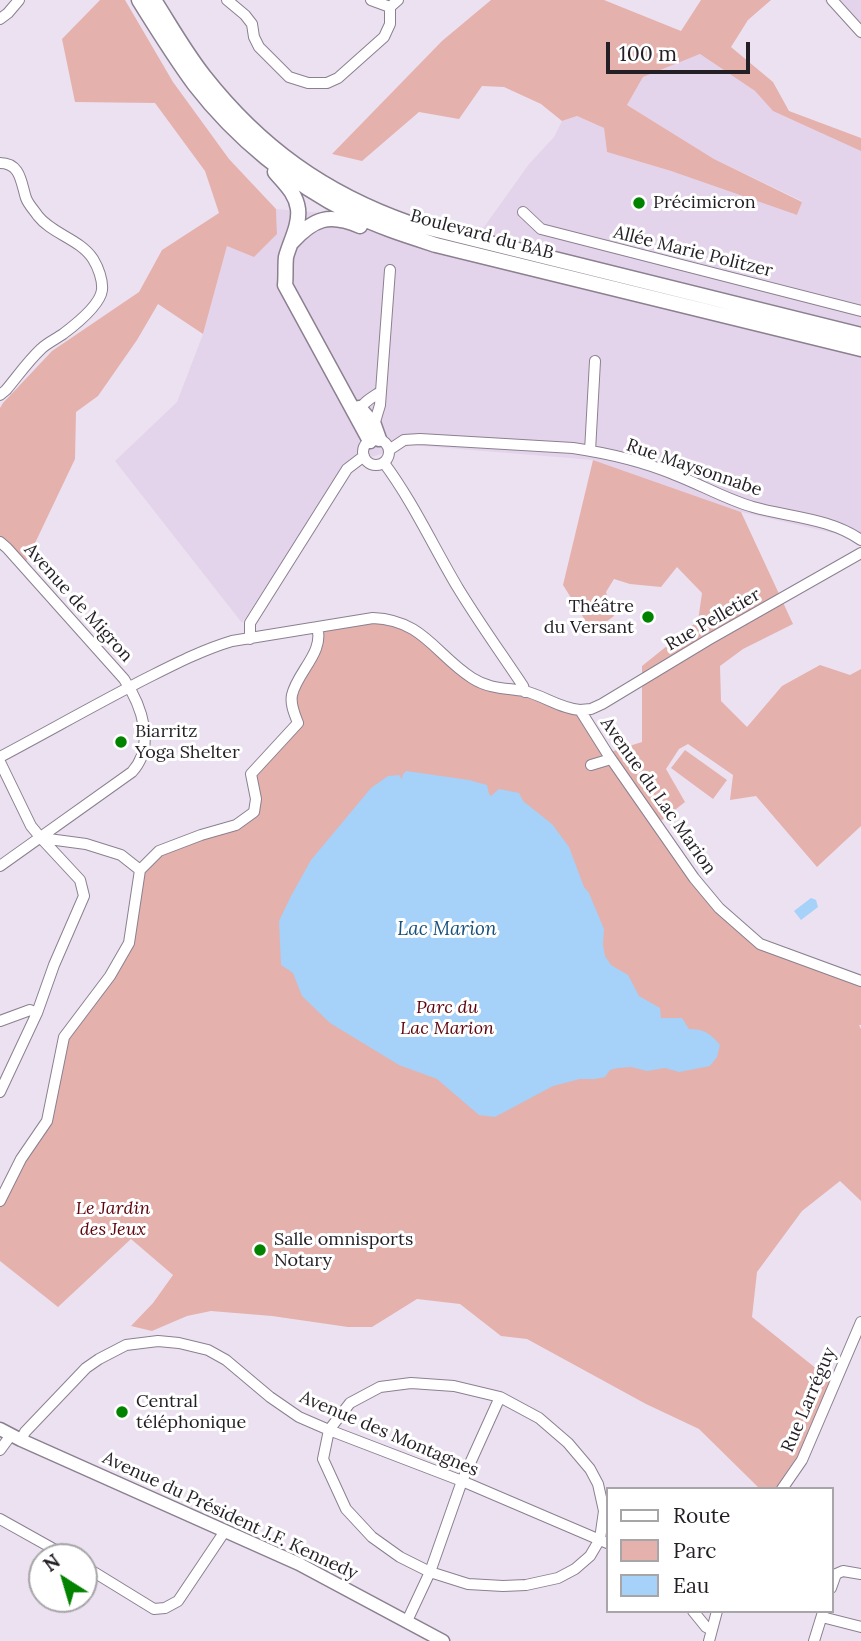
<!DOCTYPE html>
<meta charset="utf-8">
<style>
body{margin:0}
#map{position:relative;width:861px;height:1641px;overflow:hidden;background:#ece1f1;font-family:Lora,serif}
canvas{display:block}
.legend{position:absolute;left:606px;top:1487px;width:228px;height:126px;box-sizing:border-box;background:#fff;border:2px solid #a7a5a8;margin:0;padding:9px 12px;list-style:none;font-size:21px;color:#241f25}
.legend li{display:flex;align-items:center;gap:14px;height:35px}
.legend b{width:35px;border:2px solid #a7a5a8}
.north{position:absolute;left:28px;top:1543px;width:70px;height:70px;box-sizing:border-box;background:#fff;border:2px solid #a7a5a8;border-radius:50%;rotate:323deg;font-size:19px;font-weight:700;line-height:28px;text-align:center;color:#241f25}
.north::after{content:'';display:block;margin:auto;width:24px;height:32px;background:#018300;clip-path:polygon(50% 0,100% 100%,50% 72%,0 100%)}
.scale{position:absolute;left:606px;top:42px;width:144px;height:32px;box-sizing:border-box;border:4px solid #241f25;border-top:0;padding-left:9px;font-size:21px;line-height:24px;white-space:nowrap;color:#241f25;-webkit-text-stroke:5px #fff;paint-order:stroke}
</style>
<div id="map">
<canvas width="861" height="1641"></canvas>
<ul class="legend">
<li><b style="height:9px;background:#fff"></b>Route</li>
<li><b style="height:19px;background:#e5b1ad"></b>Parc</li>
<li><b style="height:19px;background:#a6d1f8"></b>Eau</li>
</ul>
<div class="north">N</div>
<div class="scale">100 m</div>
</div>
<script>
const context = document.querySelector('canvas').getContext('2d');
context.lineJoin = 'round';
function fill(path, color) { context.fillStyle = color; context.fill(path, 'evenodd'); }
function trace(path, color, width, dash) { context.strokeStyle = color; context.lineWidth = width; context.lineCap = dash ? 'butt' : 'round'; context.setLineDash(dash || []); context.stroke(path); }
function label(font, color, halo, rows, align = 'center') {
  context.font = font + ' Lora,serif'; context.lineWidth = 6; context.setLineDash([]); context.textBaseline = 'middle'; context.strokeStyle = halo; context.fillStyle = color; for (const [text, x, y, turn = 0] of rows) {
    context.save(); context.translate(x, y); context.rotate((+turn || 0) * Math.PI / 180); context.textAlign = isNaN(turn) ? turn : align; if (halo) context.strokeText(text, 0, 0); context.fillText(text, 0, 0); context.restore();
  }
}
const built = new Path2D(`
 M 824,0 L 861,0 L 861,40 Z
 M 700,54 L 755,91 L 774,111 L 861,150 L 861,547 L 850,537 L 741,512 L 593,460 L 411,445 L 345,465 L 242,623 L 115,461 L 177,402 L 203,334 L 227,246 L 277,234 L 276,209 L 484,227 L 529,164 L 554,137 L 562,121 L 577,116 L 604,128 L 607,152 L 671,171 L 797,215 L 802,201 L 714,159 L 627,105 L 643,77 Z`);
const green = new Path2D(`
 M 100,0 L 125,0 L 173,82 L 229,159 L 276,209 L 277,234 L 254,257 L 227,246 L 203,334 L 158,304 L 137,340 L 98,396 L 76,412 L 75,459 L 26,562 L 0,537 L 0,408 L 3,403 L 52,351 L 139,292 L 162,250 L 219,213 L 205,171 L 155,103 L 75,102 L 62,39 Z
 M 491,0 L 604,0 L 681,31 L 701,0 L 771,0 L 748,20 L 731,47 L 773,82 L 789,111 L 861,138 L 861,151 L 773,111 L 755,91 L 700,54 L 643,77 L 627,105 L 714,159 L 802,202 L 797,215 L 671,171 L 607,152 L 604,128 L 577,116 L 562,121 L 541,104 L 504,87 L 482,86 L 459,119 L 419,112 L 362,161 L 332,154 L 442,41 Z
 M 593,460 L 741,512 L 793,624 L 743,649 L 720,666 L 721,701 L 747,727 L 782,686 L 820,665 L 850,675 L 861,669 L 861,826 L 817,867 L 756,796 L 730,800 L 733,775 L 688,744 L 679,749 L 666,769 L 685,802 L 657,824 L 694,878 L 759,944 L 861,981 L 861,1025 L 859,1025 L 861,1029 L 861,1201 L 840,1181 L 802,1211 L 757,1272 L 752,1317 L 833,1382 L 798,1455 L 775,1489 L 760,1489 L 699,1429 L 646,1404 L 527,1339 L 501,1336 L 460,1304 L 417,1299 L 372,1327 L 348,1327 L 272,1316 L 211,1311 L 187,1316 L 152,1331 L 131,1326 L 153,1303 L 173,1275 L 131,1239 L 58,1307 L 0,1261 L 0,1201 L 47,1121 L 64,1037 L 129,943 L 140,870 L 159,851 L 235,825 L 254,812 L 251,774 L 297,724 L 292,696 L 318,645 L 317,627 L 373,618 L 397,621 L 473,679 L 580,710 L 607,753 L 642,742 L 642,666 L 698,621 L 702,593 L 677,567 L 661,587 L 630,584 L 614,579 L 606,592 L 614,616 L 595,630 L 588,625 L 563,585 Z
 M 685,750 L 727,780 L 713,799 L 671,768 Z`);
const water = new Path2D(`
 M 406,771 L 469,780 L 487,785 L 489,794 L 491,796 L 499,789 L 519,793 L 523,801 L 552,824 L 569,847 L 584,887 L 589,893 L 604,929 L 603,945 L 605,956 L 611,965 L 628,975 L 639,996 L 660,1008 L 661,1018 L 682,1018 L 689,1029 C 704,1029 710,1033 720,1045 L 717,1057 L 710,1066 L 679,1072 L 665,1068 L 647,1071 L 631,1067 L 618,1068 L 610,1070 L 605,1077 L 595,1079 L 580,1079 L 553,1086 L 495,1117 L 479,1115 L 437,1079 L 399,1065 L 330,1023 L 302,996 L 293,973 L 281,965 L 279,921 L 291,896 L 311,860 L 371,788 L 388,776 L 399,775 L 402,779 L 403,774 Z
 M 811,898 L 816,900 L 818,907 L 801,920 L 794,911 Z`);
const minor = new Path2D(`
 M 227,0 L 245,15 L 252,24 L 254,37 L 259,47 L 289,77 L 308,83 L 327,83 L 338,78 L 384,37 L 390,24 L 390,7 L 398,0
 M 371,0 L 390,7
 M 832,0 L 861,32
 M 0,19 L 8,13 L 19,0
 M 0,163 C 21,163 21,183 26,198 C 28,204 34,210 38,216 C 52,234 80,239 93,259 C 98,267 103,280 102,290 C 100,305 75,325 63,334 C 56,339 47,343 41,349 C 28,361 17,377 6,390 L 0,395
 M 523,212 L 541,229 L 861,311
 M 359,412 C 361,403 373,397 380,392
 M 374,425 L 380,405 L 390,270
 M363 452a13 13 0 1 1 26 0a13 13 0 1 1-26 0Z
 M 389,450 L 404,440 L 420,439 L 573,448 C 606,453 642,461 673,474 C 700,484 725,499 753,507 C 788,517 830,518 861,540
 M 590,451 L 595,361
 M 384,463 C 413,502 433,546 458,588 C 478,621 501,653 523,686 L 525,692
 M 0,542 L 7,548 L 124,679 C 142,706 156,746 132,772 L 0,866
 M 250,639 L 250,623 L 347,469 L 364,456
 M 580,710 L 591,709 L 602,704 L 708,640 L 861,553
 M 0,757 C 49,731 98,703 147,678 C 175,664 202,650 232,641 L 373,618 C 423,620 435,654 472,678 C 489,689 505,688 524,691 C 543,695 558,708 580,710 L 607,753 L 694,878 L 719,908 L 760,944 L 861,981
 M 0,762 L 31,826 L 41,838 L 86,844 L 121,855 L 140,870
 M 591,765 L 611,759
 M 140,870 L 159,851 L 201,835 L 236,825 L 254,812 L 256,799 L 251,774 L 298,723 C 295,715 290,705 292,695 C 297,672 325,652 317,627
 M 0,1021 L 30,1010 L 37,1013
 M 0,1092 L 37,1013 L 54,965 L 84,896 L 80,880 L 41,838
 M 0,1201 L 21,1159 L 47,1121 L 64,1037 L 110,976 L 129,943 L 140,870
 M 411,1383 L 454,1386 L 500,1397 L 539,1418 L 568,1443 L 590,1469 L 598,1484 L 604,1511 L 600,1539 L 590,1556 L 575,1569 L 558,1578 L 526,1585 L 503,1586 L 468,1584 L 430,1572 L 400,1557 L 372,1537 L 346,1509 L 323,1459 L 329,1430 L 350,1403 L 380,1387 Z
 M 21,1440 L 25,1432 L 86,1368 L 99,1359 L 126,1345 L 158,1341 L 179,1343 L 208,1350 L 226,1360 L 270,1397 L 299,1417 L 329,1430 L 462,1481 L 607,1543
 M 0,1450 L 11,1435
 M 782,1489 L 802,1460 L 861,1322
 M 0,1519 L 68,1557
 M 84,1566 L 154,1609 L 165,1608 L 178,1601 L 225,1531
 M 831,1588 L 836,1574 L 843,1571 L 861,1574
 M 693,1611 L 706,1627 L 712,1630
 M 822,1617 L 861,1627
 M 407,1621 L 430,1572 L 462,1481 L 500,1397
 M 709,1641 L 717,1611
 M 814,1641 L 823,1612`);
const tertiary = new Path2D(`
 M 0,1429 L 21,1440 L 299,1564 L 443,1641`);
const primary = new Path2D(`
 M 139,0 C 157,29 175,58 195,85 C 236,138 291,183 351,213 C 379,227 408,236 436,245 L 861,349
 M 154,0 C 170,25 185,52 204,76 C 260,147 324,193 409,223 L 861,335
 M 275,172 C 284,183 296,193 298,209 C 300,225 290,242 286,257 C 285,266 286,276 285,285 L 370,441
 M 292,242 C 314,218 329,213 360,226
 M 359,408 L 374,425 L 379,439`);
const markers = [
 [639,203,7,"#018300"],
 [648,617,7,"#018300"],
 [121,742,7,"#018300"],
 [260,1250,7,"#018300"],
 [122,1412,7,"#018300"]
];
const poiNames = [
 ["Précimicron",653,203],
 ["Théâtre",634,607,"right"],
 ["du Versant",634,628,"right"],
 ["Biarritz",135,732],
 ["Yoga Shelter",135,753],
 ["Salle omnisports",274,1240],
 ["Notary",274,1261],
 ["Central",136,1402],
 ["téléphonique",136,1423]
];
const streetNames = [
 ["Boulevard du BAB",482,235,15],
 ["Allée Marie Politzer",693,252,14],
 ["Rue Maysonnabe",694,468,19],
 ["Avenue de Migron",78,603,48],
 ["Rue Pelletier",713,620,-30],
 ["Avenue du Lac Marion",658,796,55],
 ["Rue Larréguy",809,1400,-67],
 ["Avenue des Montagnes",389,1434,23],
 ["Avenue du Président J.F. Kennedy",230,1516,25]
];
const parkNames = [
 ["Parc du",447,1008],
 ["Lac Marion",447,1029],
 ["Le Jardin",113,1209],
 ["des Jeux",113,1230]
];
const waterNames = [
 ["Lac Marion",447,930]
];
fill(built, '#e4d4eb');
fill(green, '#e5b1ad');
fill(water, '#a6d1f8');
trace(minor, '#8b8090', 12);
trace(tertiary, '#8b8090', 15);
trace(primary, '#8b8090', 17);
trace(minor, '#fff', 10);
trace(tertiary, '#fff', 12);
trace(primary, '#fff', 14);
for (const [x, y, r, color] of markers) { const dot = new Path2D(); dot.arc(x, y, r, 0, 2 * Math.PI); context.fillStyle = color; context.fill(dot); trace(dot, '#fff', 2.5); }
label('18px', '#241f25', '#fff', poiNames, 'left');
label('18px', '#241f25', '#fff', streetNames);
label('italic 18px', '#5d040d', '#fff', parkNames);
label('italic 19px', '#16507d', '#fff', waterNames);
</script>
